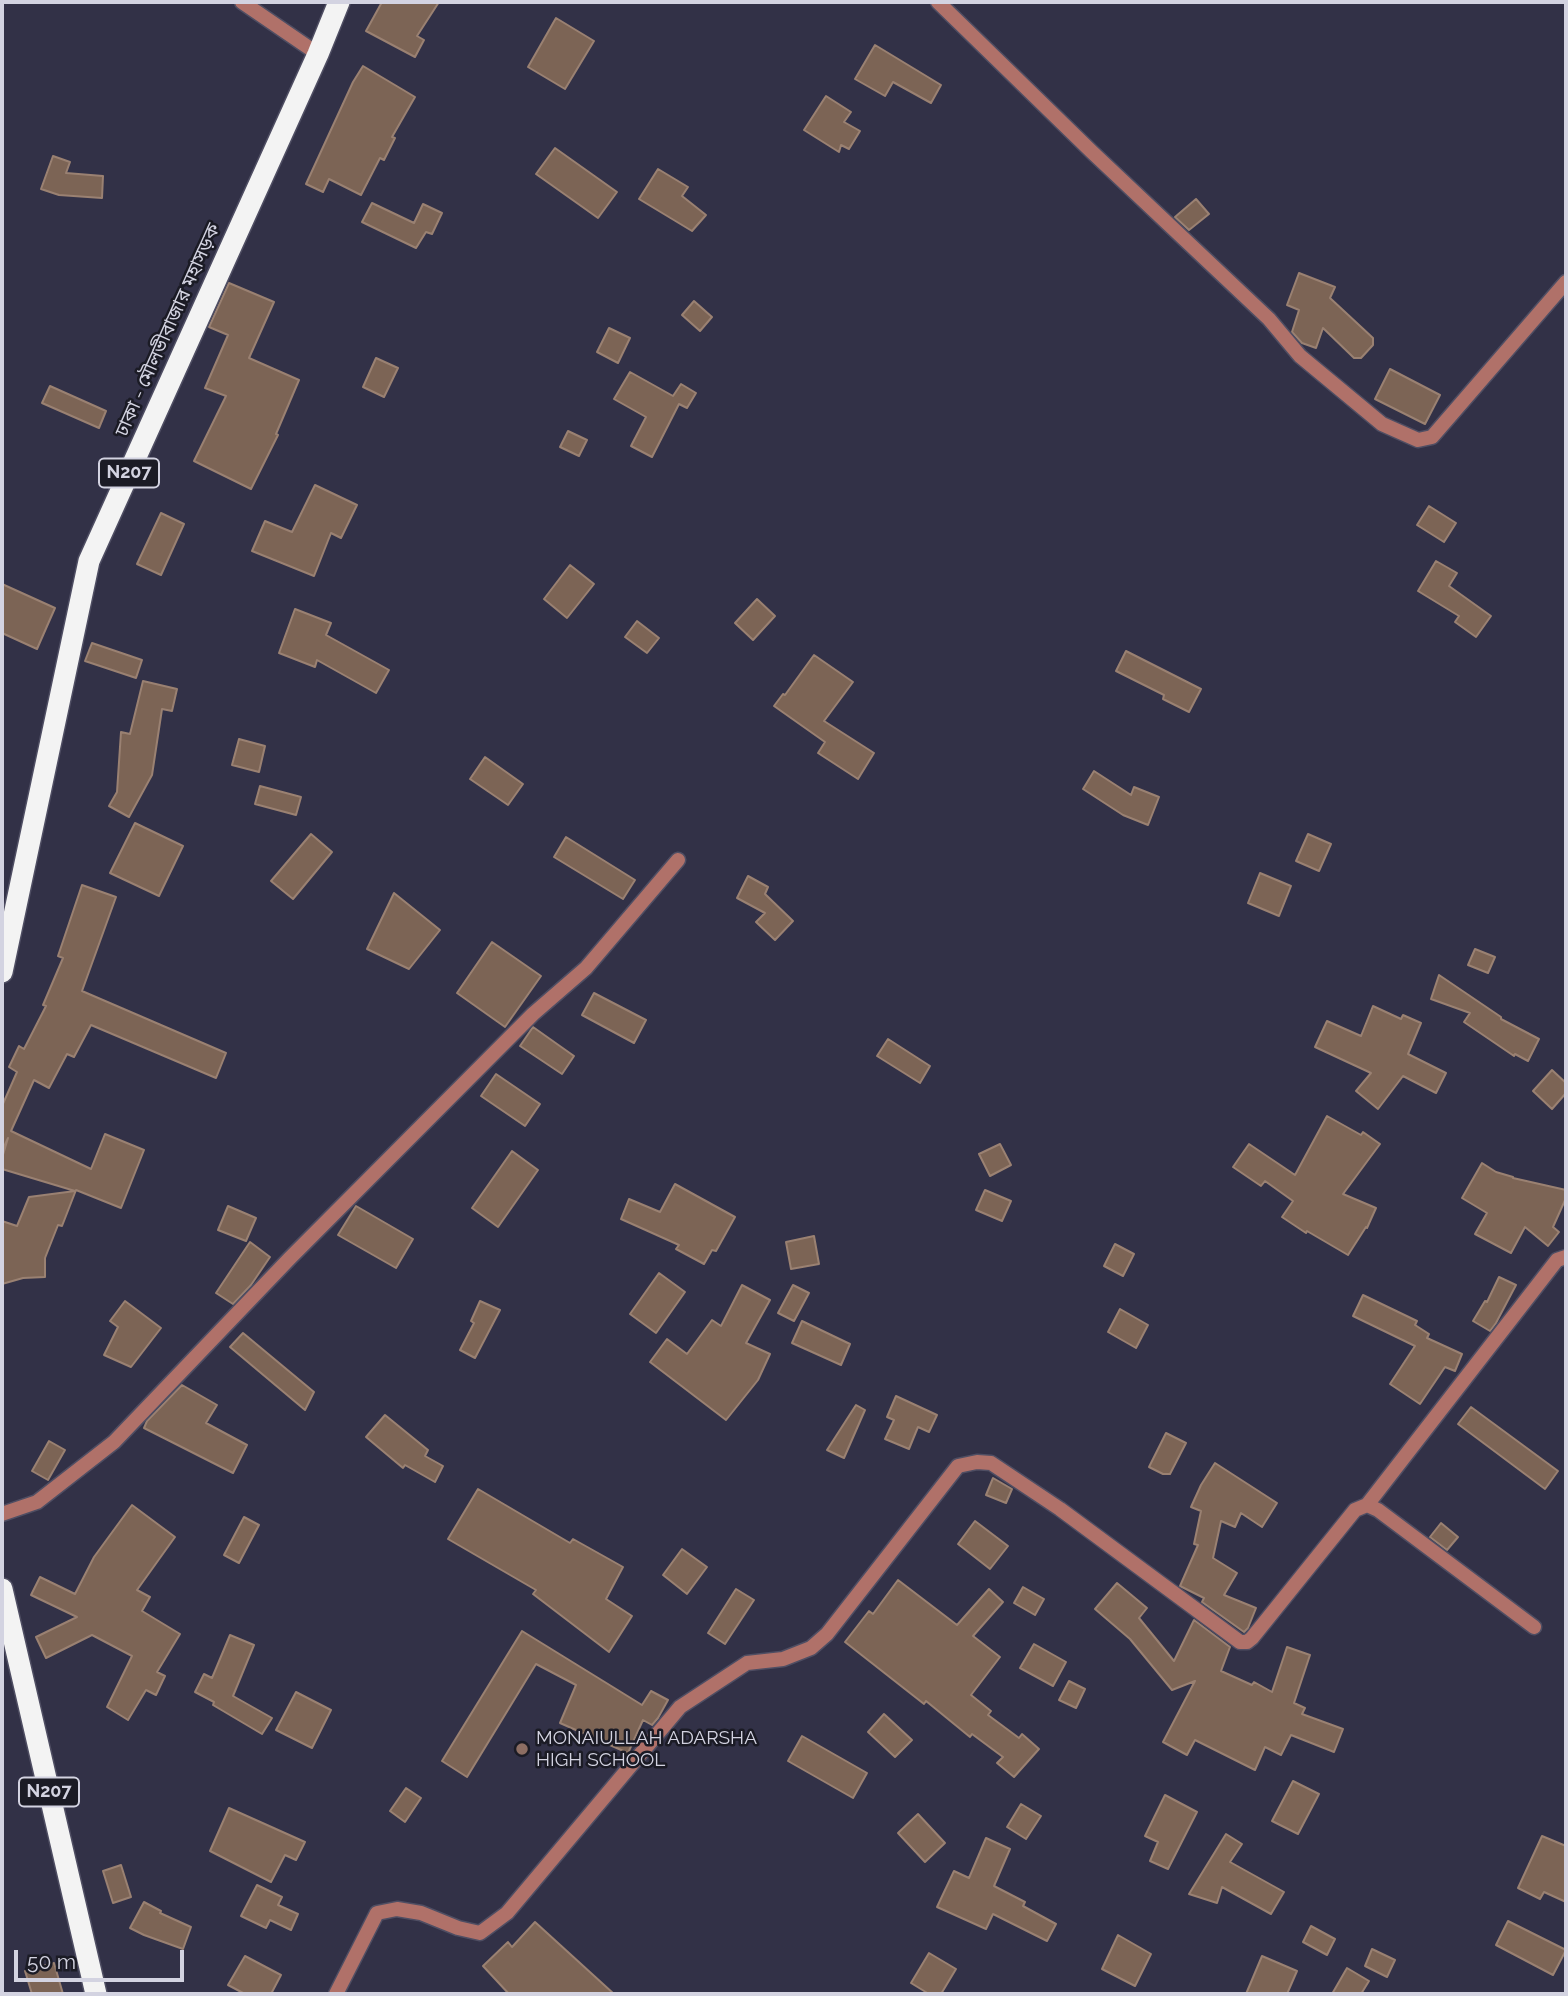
<!DOCTYPE html>
<meta charset="utf-8">
<style>
body{margin:0}
#map{position:relative;width:1568px;height:1996px;overflow:hidden;background:#323147;font-family:Raleway,sans-serif}
canvas{display:block}
.frame{position:absolute;inset:0;border:4px solid #d3d3e1;pointer-events:none}
.scale{position:absolute;left:14px;top:1950px;width:170px;height:32px;box-sizing:border-box;border:4px solid #d3d3e1;border-top:0;padding-left:9px;font-size:21px;line-height:24px;white-space:nowrap;color:#d3d3e1;-webkit-text-stroke:5px #1b1b25;paint-order:stroke}
</style>
<div id="map">
<canvas width="1568" height="1996"></canvas>
<div class="frame"></div>
<div class="scale">50 m</div>
</div>
<script>
const context = document.querySelector('canvas').getContext('2d');
context.lineJoin = 'round';
function fill(path, color) { context.fillStyle = color; context.fill(path, 'evenodd'); }
function trace(path, color, width, dash) { context.strokeStyle = color; context.lineWidth = width; context.lineCap = dash ? 'butt' : 'round'; context.setLineDash(dash || []); context.stroke(path); }
function label(font, color, halo, rows, align = 'center') {
  context.font = font + ' Raleway,"Noto Sans Bengali",sans-serif'; context.lineWidth = 5; context.setLineDash([]); context.textBaseline = 'middle'; context.strokeStyle = halo; context.fillStyle = color; for (const [text, x, y, turn = 0] of rows) {
    context.save(); context.translate(x, y); context.rotate((+turn || 0) * Math.PI / 180); context.textAlign = isNaN(turn) ? turn : align; if (halo) context.strokeText(text, 0, 0); context.fillText(text, 0, 0); context.restore();
  }
}
const building = new Path2D(`
 M 382,2 L 439,2 L 417,36 L 424,40 L 415,57 L 366,31 Z
 M 556,18 L 594,41 L 565,89 L 528,67 Z
 M 875,45 L 941,85 L 931,103 L 893,82 L 885,96 L 855,79 Z
 M 363,66 L 415,97 L 392,137 L 395,138 L 384,160 L 380,158 L 361,195 L 329,179 L 323,192 L 306,184 L 353,82 Z
 M 826,96 L 851,112 L 844,122 L 860,131 L 849,149 L 841,145 L 839,152 L 804,130 Z
 M 555,148 L 617,192 L 598,218 L 536,174 Z
 M 53,156 L 70,162 L 66,173 L 103,176 L 102,198 L 59,195 L 41,189 Z
 M 658,169 L 688,187 L 682,196 L 706,215 L 692,231 L 639,199 Z
 M 1196,199 L 1209,214 L 1189,230 L 1175,217 Z
 M 372,203 L 414,223 L 423,204 L 442,213 L 432,234 L 426,232 L 416,248 L 362,222 Z
 M 1299,273 L 1335,287 L 1330,298 L 1373,338 L 1373,345 L 1361,358 L 1354,358 L 1323,328 L 1316,348 L 1302,343 L 1292,332 L 1299,310 L 1287,305 Z
 M 229,283 L 274,302 L 249,358 L 299,380 L 276,434 L 278,435 L 251,489 L 194,461 L 226,396 L 205,388 L 228,335 L 209,327 Z
 M 694,301 L 712,317 L 700,331 L 682,315 Z
 M 609,328 L 630,338 L 618,363 L 597,352 Z
 M 376,358 L 398,368 L 384,397 L 363,387 Z
 M 1390,369 L 1440,395 L 1425,424 L 1375,399 Z
 M 630,372 L 673,396 L 681,384 L 696,393 L 687,408 L 679,404 L 652,457 L 631,446 L 646,417 L 614,399 Z
 M 50,386 L 106,411 L 99,428 L 42,403 Z
 M 568,431 L 587,440 L 579,456 L 560,447 Z
 M 315,485 L 357,505 L 341,538 L 331,533 L 314,576 L 252,551 L 265,521 L 292,532 Z
 M 1429,506 L 1456,523 L 1444,542 L 1417,525 Z
 M 161,513 L 184,524 L 161,575 L 137,564 Z
 M 1436,561 L 1457,573 L 1449,586 L 1491,616 L 1476,637 L 1455,622 L 1459,616 L 1418,591 Z
 M 570,565 L 594,584 L 567,618 L 544,599 Z
 M 2,584 L 55,608 L 37,649 L 2,633 Z
 M 757,599 L 775,616 L 753,640 L 735,623 Z
 M 295,609 L 331,623 L 326,635 L 389,670 L 376,693 L 317,660 L 315,667 L 279,653 Z
 M 637,621 L 659,638 L 647,653 L 625,637 Z
 M 92,643 L 142,660 L 136,678 L 85,661 Z
 M 1126,651 L 1201,689 L 1189,712 L 1163,699 L 1164,695 L 1116,671 Z
 M 814,655 L 853,682 L 824,721 L 874,753 L 858,779 L 818,753 L 825,742 L 774,706 L 783,694 L 785,695 Z
 M 143,681 L 177,689 L 172,711 L 162,709 L 152,775 L 129,817 L 109,806 L 117,792 L 121,732 L 130,734 Z
 M 239,739 L 265,746 L 259,772 L 232,765 Z
 M 485,757 L 523,784 L 508,805 L 470,779 Z
 M 1094,771 L 1131,795 L 1134,787 L 1159,797 L 1148,825 L 1123,815 L 1083,789 Z
 M 260,786 L 301,797 L 296,815 L 255,804 Z
 M 135,823 L 183,846 L 159,896 L 110,873 Z
 M 311,834 L 332,852 L 293,899 L 271,881 Z
 M 1308,834 L 1331,844 L 1319,871 L 1296,861 Z
 M 566,837 L 635,880 L 623,899 L 554,857 Z
 M 1260,873 L 1291,886 L 1279,916 L 1248,903 Z
 M 748,876 L 768,887 L 765,894 L 793,921 L 775,940 L 756,922 L 765,913 L 737,898 Z
 M 82,885 L 116,897 L 82,991 L 226,1053 L 216,1078 L 91,1025 L 74,1057 L 67,1054 L 49,1088 L 34,1080 L 11,1131 L 91,1169 L 105,1134 L 144,1150 L 121,1208 L 76,1190 L 62,1226 L 58,1225 L 45,1258 L 45,1277 L 23,1278 L 2,1284 L 2,1221 L 17,1226 L 29,1197 L 75,1191 L 2,1169 L 2,1158 L 8,1138 L 2,1151 L 2,1106 L 17,1072 L 9,1067 L 19,1046 L 24,1049 L 46,1006 L 43,1005 L 63,958 L 58,956 Z
 M 394,893 L 440,930 L 409,969 L 367,949 Z
 M 492,942 L 541,976 L 505,1027 L 457,993 Z
 M 1475,949 L 1495,957 L 1488,973 L 1468,965 Z
 M 1439,975 L 1501,1017 L 1501,1019 L 1539,1039 L 1528,1061 L 1515,1054 L 1514,1056 L 1464,1022 L 1470,1013 L 1431,999 Z
 M 594,993 L 646,1020 L 634,1043 L 582,1015 Z
 M 1373,1006 L 1401,1019 L 1403,1015 L 1421,1023 L 1408,1054 L 1446,1073 L 1436,1093 L 1403,1076 L 1378,1109 L 1356,1091 L 1371,1073 L 1315,1047 L 1327,1021 L 1361,1036 Z
 M 533,1027 L 574,1056 L 562,1074 L 520,1046 Z
 M 888,1039 L 930,1066 L 920,1083 L 877,1056 Z
 M 1552,1070 L 1566,1083 L 1566,1093 L 1552,1109 L 1533,1091 Z
 M 496,1074 L 540,1104 L 525,1126 L 481,1096 Z
 M 1327,1116 L 1361,1135 L 1363,1132 L 1380,1144 L 1343,1194 L 1376,1208 L 1367,1228 L 1366,1227 L 1348,1255 L 1307,1231 L 1306,1233 L 1282,1217 L 1293,1201 L 1265,1181 L 1261,1186 L 1233,1167 L 1249,1144 L 1295,1175 Z
 M 1000,1144 L 1011,1165 L 990,1176 L 979,1154 Z
 M 512,1151 L 538,1170 L 498,1227 L 472,1208 Z
 M 1482,1163 L 1496,1172 L 1513,1177 L 1513,1178 L 1566,1190 L 1566,1198 L 1553,1227 L 1559,1232 L 1548,1246 L 1525,1227 L 1511,1253 L 1475,1234 L 1487,1213 L 1462,1198 Z
 M 675,1184 L 735,1217 L 716,1251 L 712,1250 L 704,1264 L 676,1249 L 679,1245 L 621,1219 L 629,1199 L 660,1212 Z
 M 985,1190 L 1011,1201 L 1002,1221 L 976,1210 Z
 M 228,1206 L 256,1218 L 246,1241 L 218,1230 Z
 M 356,1206 L 413,1239 L 396,1268 L 338,1235 Z
 M 814,1236 L 819,1264 L 791,1269 L 786,1242 Z
 M 250,1242 L 270,1257 L 251,1285 L 233,1304 L 216,1293 Z
 M 1115,1244 L 1134,1254 L 1123,1276 L 1104,1266 Z
 M 659,1273 L 685,1292 L 656,1333 L 630,1314 Z
 M 1499,1277 L 1516,1285 L 1496,1323 L 1490,1331 L 1473,1321 L 1485,1301 L 1487,1302 Z
 M 742,1285 L 770,1300 L 746,1343 L 770,1354 L 758,1380 L 726,1420 L 650,1362 L 667,1339 L 687,1354 L 712,1320 L 721,1326 Z
 M 793,1285 L 809,1293 L 794,1321 L 778,1313 Z
 M 1363,1295 L 1417,1321 L 1415,1325 L 1429,1334 L 1427,1338 L 1462,1354 L 1455,1371 L 1445,1367 L 1420,1404 L 1390,1384 L 1415,1346 L 1353,1316 Z
 M 125,1301 L 161,1328 L 131,1367 L 104,1355 L 118,1327 L 110,1321 Z
 M 480,1301 L 500,1310 L 475,1358 L 460,1350 L 474,1323 L 471,1321 Z
 M 1120,1309 L 1148,1325 L 1136,1348 L 1108,1332 Z
 M 802,1321 L 850,1344 L 841,1365 L 792,1343 Z
 M 243,1333 L 314,1392 L 305,1410 L 230,1347 Z
 M 182,1385 L 217,1405 L 206,1423 L 247,1445 L 233,1473 L 144,1428 L 147,1421 Z
 M 896,1396 L 937,1415 L 929,1432 L 918,1427 L 909,1449 L 885,1439 L 894,1420 L 887,1417 Z
 M 856,1405 L 865,1410 L 844,1458 L 827,1450 Z
 M 1471,1407 L 1558,1471 L 1545,1489 L 1458,1424 Z
 M 385,1415 L 428,1450 L 425,1456 L 443,1466 L 435,1482 L 405,1465 L 403,1468 L 366,1437 Z
 M 1166,1433 L 1186,1443 L 1170,1474 L 1163,1474 L 1149,1467 Z
 M 49,1441 L 65,1450 L 48,1480 L 32,1471 Z
 M 1215,1463 L 1277,1503 L 1262,1527 L 1241,1513 L 1235,1527 L 1221,1521 L 1213,1558 L 1237,1573 L 1224,1595 L 1256,1608 L 1248,1628 L 1244,1632 L 1202,1602 L 1204,1598 L 1180,1586 L 1198,1545 L 1194,1544 L 1201,1511 L 1191,1507 L 1201,1485 Z
 M 993,1478 L 1012,1489 L 1006,1503 L 986,1495 Z
 M 478,1489 L 570,1543 L 573,1539 L 623,1567 L 606,1599 L 632,1616 L 609,1652 L 533,1594 L 536,1590 L 448,1539 Z
 M 132,1505 L 175,1537 L 137,1590 L 150,1597 L 142,1611 L 180,1634 L 157,1672 L 165,1676 L 156,1695 L 146,1690 L 128,1720 L 107,1707 L 132,1656 L 92,1635 L 46,1658 L 36,1637 L 77,1617 L 31,1595 L 40,1577 L 75,1594 L 94,1557 Z
 M 244,1517 L 259,1525 L 239,1563 L 224,1555 Z
 M 975,1521 L 1008,1546 L 990,1569 L 958,1544 Z
 M 1441,1523 L 1458,1537 L 1447,1550 L 1430,1537 Z
 M 682,1549 L 707,1567 L 687,1594 L 663,1575 Z
 M 898,1580 L 957,1625 L 989,1589 L 1003,1602 L 973,1636 L 1000,1657 L 971,1695 L 991,1711 L 988,1715 L 1019,1738 L 1022,1734 L 1039,1749 L 1014,1777 L 997,1763 L 1003,1757 L 972,1734 L 970,1737 L 926,1701 L 924,1704 L 845,1642 L 869,1611 L 873,1614 Z
 M 1117,1583 L 1147,1608 L 1139,1618 L 1174,1661 L 1194,1620 L 1230,1647 L 1221,1671 L 1252,1685 L 1254,1682 L 1272,1692 L 1287,1647 L 1310,1655 L 1294,1703 L 1305,1708 L 1302,1714 L 1343,1729 L 1334,1752 L 1291,1735 L 1281,1755 L 1265,1747 L 1255,1770 L 1195,1740 L 1187,1755 L 1163,1742 L 1195,1681 L 1172,1690 L 1130,1639 L 1095,1609 Z
 M 1023,1587 L 1044,1599 L 1035,1615 L 1014,1603 Z
 M 736,1589 L 754,1600 L 725,1644 L 708,1633 Z
 M 522,1631 L 642,1705 L 651,1691 L 668,1700 L 658,1718 L 652,1725 L 643,1720 L 628,1753 L 560,1723 L 576,1685 L 536,1664 L 467,1777 L 442,1761 Z
 M 230,1635 L 254,1645 L 233,1696 L 272,1718 L 262,1734 L 213,1705 L 214,1702 L 195,1692 L 204,1674 L 212,1678 Z
 M 1034,1644 L 1066,1662 L 1053,1686 L 1020,1668 Z
 M 1069,1681 L 1085,1689 L 1076,1708 L 1059,1700 Z
 M 296,1692 L 331,1710 L 312,1748 L 276,1730 Z
 M 884,1714 L 912,1740 L 895,1757 L 868,1732 Z
 M 802,1736 L 867,1773 L 853,1798 L 788,1761 Z
 M 1293,1781 L 1319,1794 L 1298,1834 L 1272,1821 Z
 M 406,1788 L 421,1798 L 405,1822 L 390,1811 Z
 M 1165,1795 L 1197,1812 L 1168,1869 L 1150,1861 L 1158,1842 L 1145,1836 Z
 M 1021,1804 L 1041,1816 L 1026,1839 L 1007,1827 Z
 M 229,1808 L 305,1842 L 296,1860 L 285,1855 L 271,1882 L 210,1851 Z
 M 918,1814 L 945,1843 L 925,1862 L 898,1833 Z
 M 1226,1834 L 1242,1844 L 1230,1862 L 1284,1892 L 1271,1914 L 1222,1887 L 1217,1903 L 1189,1894 Z
 M 1542,1836 L 1566,1846 L 1566,1902 L 1544,1892 L 1540,1899 L 1518,1888 Z
 M 986,1838 L 1010,1849 L 994,1886 L 1025,1902 L 1023,1906 L 1056,1924 L 1047,1941 L 993,1914 L 986,1929 L 937,1907 L 954,1871 L 969,1878 Z
 M 121,1865 L 131,1897 L 113,1903 L 103,1871 Z
 M 257,1885 L 282,1897 L 278,1905 L 298,1914 L 291,1930 L 270,1920 L 266,1928 L 241,1916 Z
 M 144,1902 L 161,1911 L 160,1913 L 191,1927 L 183,1949 L 144,1935 L 130,1928 Z
 M 1508,1921 L 1566,1950 L 1553,1975 L 1496,1945 Z
 M 535,1922 L 614,1994 L 509,1994 L 483,1966 L 508,1942 L 512,1947 Z
 M 1311,1926 L 1335,1939 L 1327,1955 L 1303,1942 Z
 M 1118,1935 L 1151,1954 L 1135,1986 L 1102,1969 Z
 M 1372,1949 L 1395,1960 L 1387,1977 L 1365,1966 Z
 M 929,1953 L 956,1969 L 941,1994 L 929,1994 L 911,1983 Z
 M 245,1956 L 281,1975 L 271,1994 L 245,1994 L 228,1985 Z
 M 1262,1956 L 1297,1971 L 1287,1994 L 1246,1994 Z
 M 54,1963 L 63,1994 L 32,1994 L 25,1971 Z
 M 1347,1968 L 1369,1981 L 1361,1994 L 1332,1994 Z`);
const street = new Path2D(`
 M 242,2 L 318,54
 M 938,2 L 1092,152 L 1269,319 L 1300,356 L 1382,424 L 1418,440 L 1432,437 L 1566,282
 M 1367,1505 L 1557,1260 L 1566,1257
 M 2,1514 L 37,1502 L 114,1442 L 290,1258 L 533,1014 L 586,968 L 678,860
 M 336,1994 L 377,1913 L 397,1909 L 421,1913 L 458,1928 L 480,1933 L 507,1913 L 680,1707 L 747,1663 L 783,1659 L 811,1648 L 827,1634 L 958,1466 L 977,1462 L 991,1463 L 1060,1509 L 1240,1642 L 1247,1642 L 1252,1638 L 1355,1510 L 1367,1505 L 1378,1510 L 1534,1627`);
const highway = new Path2D(`
 M 2,972 L 89,561 L 318,54 L 339,2
 M 2,1589 L 96,1994`);
const markers = [
 [522,1749,7,"#8d6e63"]
];
const shields = [
 [129,473,60],
 [49,1792,60]
];
const shieldNames = [
 ["N207",129,473],
 ["N207",49,1792]
];
const streetNames = [
 ["ঢাকা - মৌলভীবাজার মহাসড়ক",168,330,-66]
];
const poiNames = [
 ["MONAIULLAH ADARSHA",536,1738],
 ["HIGH SCHOOL",536,1760]
];
fill(building, '#7c6455');
trace(building, '#9a8172', 2);
trace(street, '#4f4e63', 17);
trace(highway, '#4f4e63', 24);
trace(street, '#b07169', 14);
trace(highway, '#f3f3f3', 21);
for (const [x, y, r, color] of markers) { const dot = new Path2D(); dot.arc(x, y, r, 0, 2 * Math.PI); context.fillStyle = color; context.fill(dot); trace(dot, '#1b1b25', 2.5); }
for (const [x, y, w] of shields) { const box = new Path2D(); box.roundRect(x - w / 2, y - 14.5, w, 29, 5); context.fillStyle = '#1b1b25'; context.fill(box); trace(box, '#d3d3e1', 2); }
label('bold 18px', '#d3d3e1', null, shieldNames);
label('19px', '#d3d3e1', '#1b1b25', streetNames);
label('19px', '#d3d3e1', '#1b1b25', poiNames, 'left');
</script>
